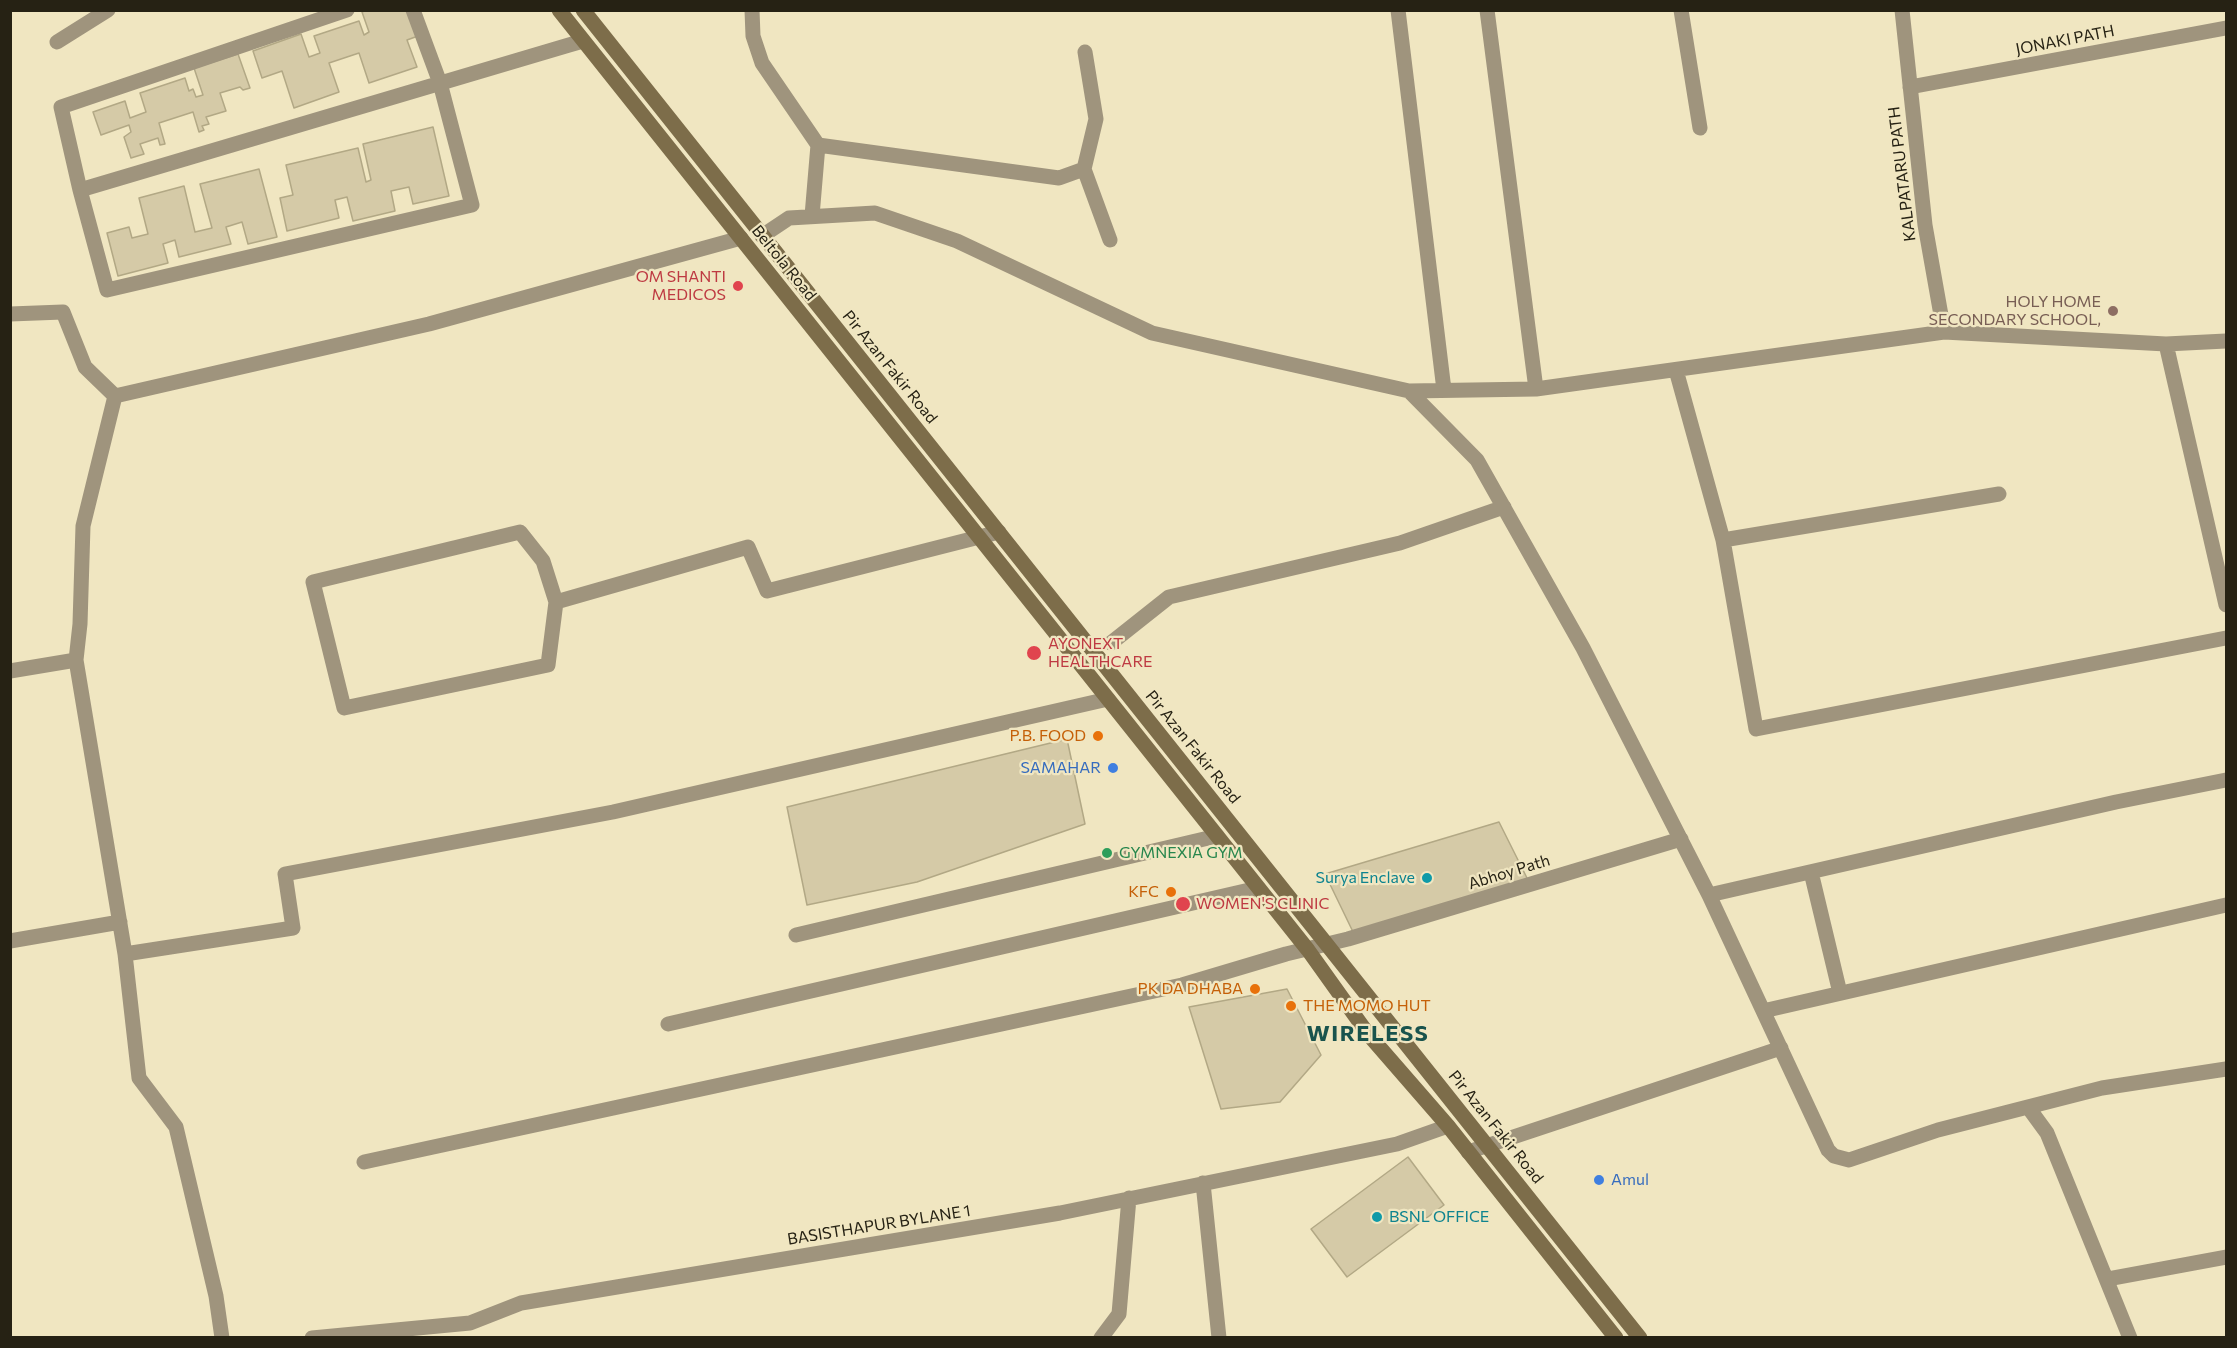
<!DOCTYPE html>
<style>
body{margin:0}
#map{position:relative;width:2237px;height:1348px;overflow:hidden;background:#f0e6c1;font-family:Commissioner,sans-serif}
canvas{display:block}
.frame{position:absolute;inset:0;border:12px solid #262214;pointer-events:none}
</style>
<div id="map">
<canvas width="2237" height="1348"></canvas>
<div class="frame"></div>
</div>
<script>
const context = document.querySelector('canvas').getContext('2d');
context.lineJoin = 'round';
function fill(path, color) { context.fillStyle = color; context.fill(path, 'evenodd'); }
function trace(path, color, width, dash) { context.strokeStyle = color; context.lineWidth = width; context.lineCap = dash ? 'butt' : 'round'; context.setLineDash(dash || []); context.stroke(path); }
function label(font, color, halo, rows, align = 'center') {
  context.font = font + ' Commissioner,sans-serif'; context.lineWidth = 4.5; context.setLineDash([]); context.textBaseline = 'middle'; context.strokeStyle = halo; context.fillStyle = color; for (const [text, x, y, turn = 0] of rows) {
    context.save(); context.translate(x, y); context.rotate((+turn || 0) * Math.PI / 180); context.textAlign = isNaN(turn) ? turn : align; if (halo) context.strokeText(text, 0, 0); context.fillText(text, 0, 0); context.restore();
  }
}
const building = new Path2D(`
 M 367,10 L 410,10 L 418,36 L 407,40 L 417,67 L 369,83 L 359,53 L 329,63 L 339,92 L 294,108 L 282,71 L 262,78 L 253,51 L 301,34 L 309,57 L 320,53 L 314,36 L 359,21 L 364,35 L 369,32 L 362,12 Z
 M 238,54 L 250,88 L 243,90 L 240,87 L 220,93 L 226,111 L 206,117 L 209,124 L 202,126 L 204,130 L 199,132 L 193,112 L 159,123 L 165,144 L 160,145 L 158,138 L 140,144 L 144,154 L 131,158 L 124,137 L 131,132 L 129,125 L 101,135 L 93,112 L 125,101 L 130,118 L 146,112 L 140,93 L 185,78 L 189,91 L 193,89 L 196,97 L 203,95 L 194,68 Z
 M 433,127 L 449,196 L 413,204 L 409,187 L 391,191 L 395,211 L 353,221 L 347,197 L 335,200 L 339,218 L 287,231 L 280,198 L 293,195 L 286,165 L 358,148 L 366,182 L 371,180 L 363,144 Z
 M 259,169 L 277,237 L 248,244 L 242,222 L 226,227 L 231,244 L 179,257 L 175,240 L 163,244 L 168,263 L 118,276 L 107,233 L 129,227 L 132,238 L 148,234 L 139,198 L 184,186 L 195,232 L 212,228 L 200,184 Z
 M 1067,739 L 1085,824 L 917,882 L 807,905 L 787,807 Z
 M 1499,822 L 1529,882 L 1355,936 L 1325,874 Z
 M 1287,989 L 1321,1055 L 1280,1102 L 1221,1109 L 1189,1007 Z
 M 1408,1157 L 1444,1205 L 1347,1277 L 1311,1229 Z`);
const minor = new Path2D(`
 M 413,10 L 440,83 L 472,205 L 107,290 L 80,190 L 569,45 L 583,41
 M 752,10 L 753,36 L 762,63 L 818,145 L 812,216
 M 1398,10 L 1444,390
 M 1487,10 L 1536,389
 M 1681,10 L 1700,128
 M 1902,10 L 1925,225 L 1944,332
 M 57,42 L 108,10
 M 1910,87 L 2226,28
 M 818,145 L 1059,178 L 1084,169 L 1096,119 L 1085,52
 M 1084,169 L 1110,240
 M 80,190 L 61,107 L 347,10
 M 762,236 L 789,218 L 875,213 L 957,241 L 1152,333 L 1409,391 L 1536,389 L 1944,332 L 2166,344 L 2226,341
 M 10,314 L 63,312 L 85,367 L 115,396
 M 2166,344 L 2226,605
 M 1676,370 L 1723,540 L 1756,729 L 2226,638
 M 1409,391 L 1477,460 L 1583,648 L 1709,895 L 1828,1150 L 1834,1156 L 1849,1160 L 1938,1130 L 2102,1088 L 2226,1069
 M 115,396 L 83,526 L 80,624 L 76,660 L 125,954 L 139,1078 L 176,1127 L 216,1296 L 222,1338
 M 115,396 L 429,324 L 741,238
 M 520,532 L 543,561 L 556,602 L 548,665 L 344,708 L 313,582 Z
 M 1723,540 L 1999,494
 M 556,602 L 748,547 L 767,591 L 999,532
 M 1111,643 L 1169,597 L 1400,543 L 1504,507
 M 10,671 L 76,660
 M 1811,872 L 1840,993
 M 1709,895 L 2116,802 L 2226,780
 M 796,935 L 1217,836
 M 10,941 L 120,922
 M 125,954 L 293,928 L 285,874 L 613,812 L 1108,699
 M 1763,1011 L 2226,905
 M 668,1024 L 1258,888
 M 2028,1107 L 2047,1133 L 2130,1338
 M 1468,1152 L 1781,1048
 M 364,1162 L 1182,985 L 1286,954 L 1348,939 L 1681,839
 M 1203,1183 L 1219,1338
 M 2107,1279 L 2226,1257
 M 312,1338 L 470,1323 L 521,1303 L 1060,1213 L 1397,1144 L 1448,1126
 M 1101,1338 L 1119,1314 L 1129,1198`);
const secondary = new Path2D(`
 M 559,10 L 1308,950 L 1368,1034 L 1448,1126 L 1616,1338
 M 583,10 L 1640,1338`);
const markers = [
 [738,286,6,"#e0444e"],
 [2113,311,6,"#8d6e63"],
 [1034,653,8,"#e0444e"],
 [1098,736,6,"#e8710a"],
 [1113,768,6,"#3f7fe0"],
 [1107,853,6,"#2e9e5b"],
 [1427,878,6,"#0f9aa8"],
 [1171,892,6,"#e8710a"],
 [1183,904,8,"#e0444e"],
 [1255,989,6,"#e8710a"],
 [1291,1006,6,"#e8710a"],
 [1599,1180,6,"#3f7fe0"],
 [1377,1217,6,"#0f9aa8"]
];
const streetNames = [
 ["JONAKI PATH",2065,40,-11],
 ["KALPATARU PATH",1902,174,-97],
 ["Beltola Road",784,263,51],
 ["Pir Azan Fakir Road",890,367,51],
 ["Pir Azan Fakir Road",1193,747,51],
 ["Abhoy Path",1509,872,-17],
 ["Pir Azan Fakir Road",1496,1127,51],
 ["BASISTHAPUR BYLANE 1",879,1225,-9]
];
const healthNames = [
 ["OM SHANTI",726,277,"right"],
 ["MEDICOS",726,295,"right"],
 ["AYONEXT",1048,644],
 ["HEALTHCARE",1048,662],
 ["WOMEN'S CLINIC",1196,904]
];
const educationNames = [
 ["HOLY HOME",2101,302],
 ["SECONDARY SCHOOL,",2101,320]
];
const foodNames = [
 ["P.B. FOOD",1086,736],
 ["KFC",1159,892],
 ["PK DA DHABA",1243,989],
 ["THE MOMO HUT",1303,1006,"left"]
];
const shopNames = [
 ["SAMAHAR",1101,768],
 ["Amul",1611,1180,"left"]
];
const leisureNames = [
 ["GYMNEXIA GYM",1119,853]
];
const cultureNames = [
 ["Surya Enclave",1415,878],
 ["BSNL OFFICE",1389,1217,"left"]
];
const districtNames = [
 ["WIRELESS",1368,1034]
];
fill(building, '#d5caa7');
trace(building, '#b2a885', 1.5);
trace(minor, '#9f947d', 15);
trace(secondary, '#7d6d4a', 15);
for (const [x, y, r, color] of markers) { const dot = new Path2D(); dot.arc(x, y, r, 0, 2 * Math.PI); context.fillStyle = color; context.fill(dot); trace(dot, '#f0e6c1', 2); }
label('16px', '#262214', '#f0e6c1', streetNames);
label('16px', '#be3a42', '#f0e6c1', healthNames, 'left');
label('16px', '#785e54', '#f0e6c1', educationNames, 'right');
label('16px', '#c56008', '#f0e6c1', foodNames, 'right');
label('16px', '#366cbe', '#f0e6c1', shopNames, 'right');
label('16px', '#27864d', '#f0e6c1', leisureNames, 'left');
label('16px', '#0d838f', '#f0e6c1', cultureNames, 'right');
context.letterSpacing = '1.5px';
label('bold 22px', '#19534d', '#f0e6c1', districtNames);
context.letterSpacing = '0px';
</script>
